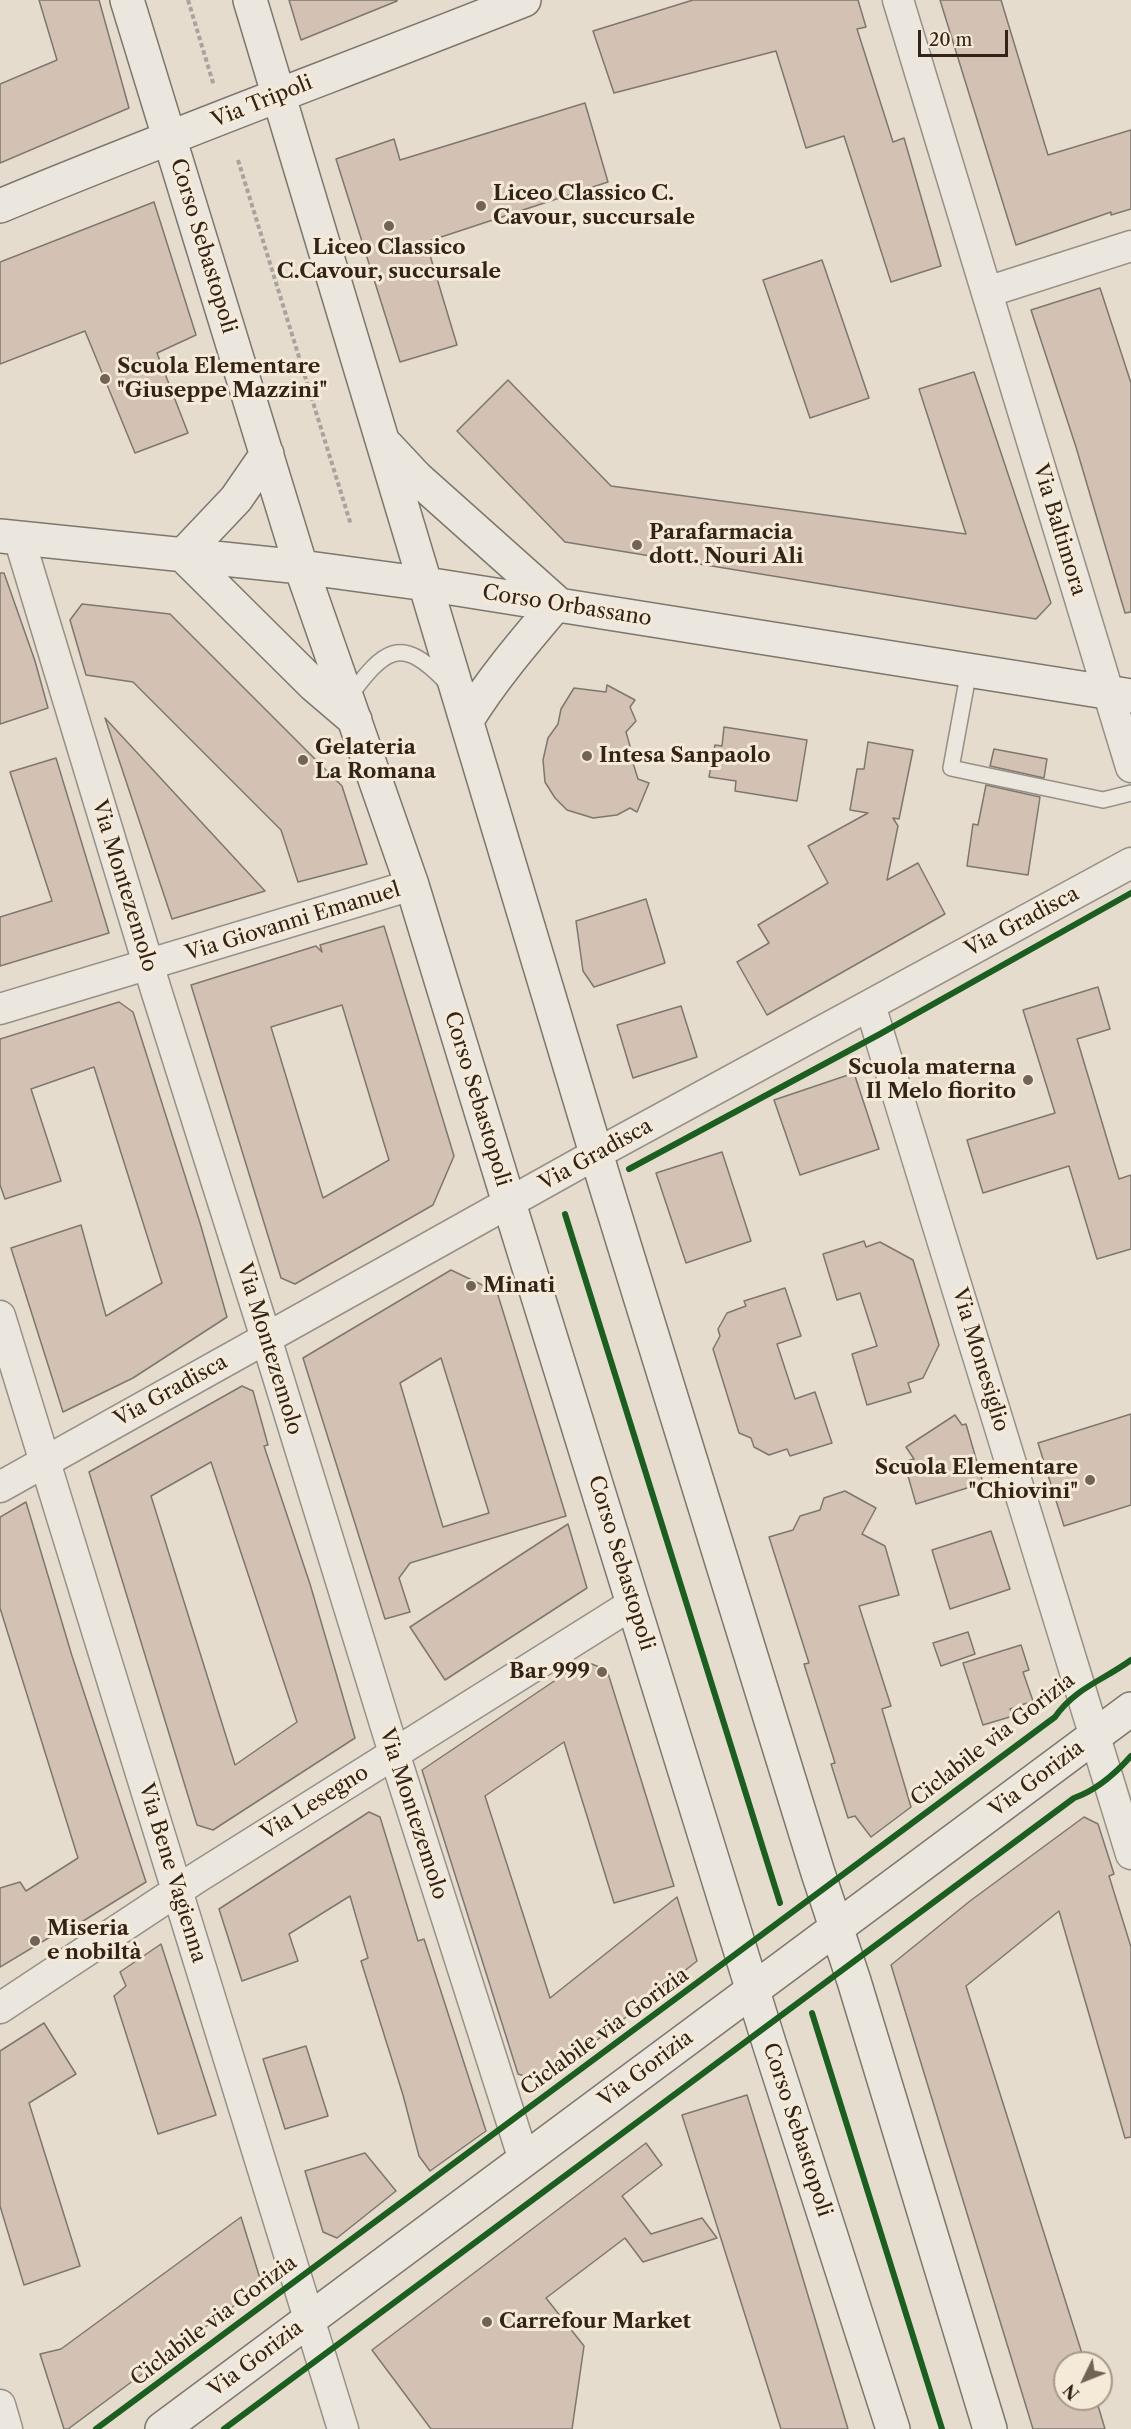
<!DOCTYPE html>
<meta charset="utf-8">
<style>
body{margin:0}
#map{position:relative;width:1131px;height:2429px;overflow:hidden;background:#e5dccd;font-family:"Libre Caslon Text",serif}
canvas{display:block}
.north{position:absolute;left:1053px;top:2351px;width:60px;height:60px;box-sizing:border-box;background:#f5ead8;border:2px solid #a79a8b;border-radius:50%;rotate:227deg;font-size:16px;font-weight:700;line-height:24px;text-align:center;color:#332318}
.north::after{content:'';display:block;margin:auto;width:21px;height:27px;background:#716457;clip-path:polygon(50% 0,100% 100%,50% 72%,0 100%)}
.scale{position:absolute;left:918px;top:30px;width:90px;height:27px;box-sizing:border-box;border:3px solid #332318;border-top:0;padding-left:8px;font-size:18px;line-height:21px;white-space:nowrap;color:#332318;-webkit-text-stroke:4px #f5ead8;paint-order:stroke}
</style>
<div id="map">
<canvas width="1131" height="2429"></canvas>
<div class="north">N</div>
<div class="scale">20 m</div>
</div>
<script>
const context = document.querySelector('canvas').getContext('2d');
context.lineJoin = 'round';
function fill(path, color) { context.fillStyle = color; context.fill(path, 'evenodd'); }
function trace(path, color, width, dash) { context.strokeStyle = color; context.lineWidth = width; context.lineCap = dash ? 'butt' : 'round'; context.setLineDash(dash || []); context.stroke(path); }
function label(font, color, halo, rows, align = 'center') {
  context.font = font + ' "Libre Caslon Text",serif'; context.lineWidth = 6; context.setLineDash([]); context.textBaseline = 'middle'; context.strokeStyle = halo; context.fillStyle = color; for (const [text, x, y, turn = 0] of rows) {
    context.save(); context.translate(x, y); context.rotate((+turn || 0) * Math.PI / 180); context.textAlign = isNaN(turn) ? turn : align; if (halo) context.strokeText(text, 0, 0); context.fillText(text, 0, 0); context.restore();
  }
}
const building = new Path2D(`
 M 39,0 L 99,0 L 129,108 L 0,163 L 0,84 L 57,60 Z
 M 289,0 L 397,0 L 397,1 L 301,40 Z
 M 693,0 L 858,0 L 866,27 L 857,29 L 893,142 L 904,138 L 941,266 L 891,282 L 844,136 L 806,148 L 776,51 L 614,93 L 593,31 Z
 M 940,0 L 1001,0 L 1048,155 L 1131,130 L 1131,209 L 1111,215 L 1111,212 L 1016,245 Z
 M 585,103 L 608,182 L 426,242 L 457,345 L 400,362 L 336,159 L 394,139 L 400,160 Z
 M 154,202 L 196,335 L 157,353 L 188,433 L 135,453 L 85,331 L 0,364 L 0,262 Z
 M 822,260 L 869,398 L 810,418 L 763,280 Z
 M 1100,288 L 1131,383 L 1131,612 L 1125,613 L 1076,447 L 1031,310 Z
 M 974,372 L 1051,603 L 1036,619 L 565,542 L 457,431 L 508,380 L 611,486 L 966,534 L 919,389 Z
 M 0,573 L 4,573 L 35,661 L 48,708 L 0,724 Z
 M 82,604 L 170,614 L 342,786 L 367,864 L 298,882 L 281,830 L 133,682 L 86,675 L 70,620 Z
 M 607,685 L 635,700 L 630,707 L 636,721 L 626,732 L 630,746 L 628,747 L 638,779 L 649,783 L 637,812 L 630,808 L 617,815 L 593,818 L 567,810 L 555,798 L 545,782 L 543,760 L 548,738 L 558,724 L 561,709 L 574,688 L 606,692 Z
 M 105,718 L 265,891 L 172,919 Z
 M 724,727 L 807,740 L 797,801 L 735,791 L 736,781 L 709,777 L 715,745 L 722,746 Z
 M 868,742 L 913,750 L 899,819 L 893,818 L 898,826 L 887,880 L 918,863 L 945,914 L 767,1015 L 737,962 L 769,943 L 758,925 L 828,883 L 808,846 L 868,813 L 850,810 L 857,769 L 864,769 Z
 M 994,749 L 1047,759 L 1044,778 L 990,766 Z
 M 56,758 L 109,933 L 0,966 L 0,917 L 52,901 L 10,772 Z
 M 986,785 L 1040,797 L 1028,875 L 967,866 L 973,824 L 978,825 Z
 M 646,899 L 665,963 L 594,987 L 583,971 L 576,921 Z
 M 384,926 L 454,1156 L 433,1205 L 295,1284 L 281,1278 L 191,985 L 316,946 L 322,952 L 320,945 ZM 342,1005 L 389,1160 L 323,1198 L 271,1027 Z
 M 1098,987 L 1110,1029 L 1077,1039 L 1119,1179 L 1131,1175 L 1131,1249 L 1097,1259 L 1069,1166 L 983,1193 L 967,1140 L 1055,1113 L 1023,1010 Z
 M 119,1002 L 133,1012 L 200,1223 L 227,1317 L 133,1378 L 63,1412 L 11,1248 L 81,1225 L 106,1316 L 162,1283 L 94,1067 L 31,1089 L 61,1181 L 5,1199 L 0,1185 L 0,1039 Z
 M 681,1006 L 697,1057 L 633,1078 L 617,1025 Z
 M 854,1073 L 879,1149 L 800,1175 L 774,1100 Z
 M 722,1152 L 751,1241 L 686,1263 L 656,1173 Z
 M 864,1241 L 866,1247 L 880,1242 L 913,1260 L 939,1345 L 923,1378 L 908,1383 L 911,1392 L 867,1405 L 852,1354 L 877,1346 L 860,1293 L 837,1300 L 823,1254 Z
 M 451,1270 L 497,1292 L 566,1516 L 410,1563 L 399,1578 L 410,1612 L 385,1619 L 303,1358 ZM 441,1358 L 489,1513 L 443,1527 L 400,1383 Z
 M 785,1288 L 801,1336 L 777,1344 L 795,1399 L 815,1392 L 832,1443 L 790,1456 L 787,1449 L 769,1455 L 754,1447 L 751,1438 L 739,1433 L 713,1349 L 720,1336 L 718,1329 L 727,1313 L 746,1306 L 744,1301 Z
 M 242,1386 L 253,1391 L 268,1445 L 264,1446 L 310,1584 L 355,1738 L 213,1830 L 197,1825 L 89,1472 ZM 211,1462 L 297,1722 L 235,1765 L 151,1496 Z
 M 1131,1414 L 1131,1505 L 1064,1526 L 1038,1443 Z
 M 955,1415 L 962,1425 L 966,1424 L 983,1483 L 916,1504 L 904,1462 L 914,1459 L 906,1447 Z
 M 845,1491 L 876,1508 L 862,1534 L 885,1546 L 899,1595 L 859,1606 L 891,1706 L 882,1709 L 911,1807 L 871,1837 L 855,1816 L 848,1818 L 831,1764 L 835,1763 L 804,1664 L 809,1663 L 769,1537 L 793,1530 L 800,1516 L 820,1510 L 824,1498 Z
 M 26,1502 L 72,1656 L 146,1882 L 67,1931 L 65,1928 L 0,1967 L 0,1888 L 20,1882 L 26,1891 L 78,1858 L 0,1608 L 0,1517 Z
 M 568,1524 L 587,1588 L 445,1680 L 410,1627 Z
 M 991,1531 L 1010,1589 L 950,1609 L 932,1550 Z
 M 968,1632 L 975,1654 L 941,1666 L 933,1643 Z
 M 1021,1645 L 1029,1670 L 1023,1672 L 1033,1701 L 1010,1709 L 1013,1716 L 983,1725 L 963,1663 Z
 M 584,1661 L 607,1670 L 674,1886 L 614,1903 L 564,1742 L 485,1796 L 550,1998 L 677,1897 L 697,1961 L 544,2082 L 518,2074 L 422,1770 Z
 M 369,1812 L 380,1817 L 418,1941 L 424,1939 L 486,2131 L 430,2171 L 419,2156 L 403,2095 L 361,1961 L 368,1958 L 350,1896 L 289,1934 L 298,1961 L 242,1981 L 219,1909 Z
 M 1084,1817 L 1098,1824 L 1114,1874 L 1109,1876 L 1131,1947 L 1131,2137 L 1125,2138 L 1059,1911 L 966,1986 L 1085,2363 L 1065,2363 L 1065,2399 L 1096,2399 L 1105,2429 L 1033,2429 L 891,1965 L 970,1901 Z
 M 161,1944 L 216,2115 L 158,2134 L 114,1996 L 126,1986 L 120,1972 Z
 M 44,2023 L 76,2074 L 29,2103 L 80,2266 L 24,2285 L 0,2206 L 0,2051 Z
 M 306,2046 L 328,2116 L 285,2129 L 263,2059 Z
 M 747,2095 L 777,2192 L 848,2429 L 781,2429 L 682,2115 Z
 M 646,2143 L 662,2165 L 622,2196 L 651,2234 L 702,2218 L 717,2238 L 643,2262 L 625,2238 L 546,2298 L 584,2346 L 572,2429 L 431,2429 L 372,2350 Z
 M 365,2153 L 396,2191 L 337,2238 L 323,2232 L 305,2171 Z
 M 241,2217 L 262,2285 L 68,2429 L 64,2429 L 40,2354 L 61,2349 Z`);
const path = new Path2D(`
 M 188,0 L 214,86
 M 238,160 L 351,525`);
const lane = new Path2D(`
 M 969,670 L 951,768 L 1103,800 L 1131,793
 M 348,698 C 384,650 400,633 447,683`);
const street = new Path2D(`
 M 898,0 L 1131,767
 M 987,292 L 1131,246
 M 19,538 L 156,990 L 266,1338 L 394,1753 L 524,2160
 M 870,1005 L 1131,1854
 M 0,1009 L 412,885
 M 0,1316 L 343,2429
 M 0,1487 L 596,1154 L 1131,863
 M 0,2008 L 198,1877 L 634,1603
 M 0,2405 L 7,2429`);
const secondary = new Path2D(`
 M 127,0 L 301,567 L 412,885 L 509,1203 L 770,2046 L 893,2429
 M 250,0 L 605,1183 L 818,1873 L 854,1981 L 990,2429
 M 0,206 C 173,134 350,69 524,0
 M 387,446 L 417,478 L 557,603
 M 0,536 L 301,567 L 426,584 L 1131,696
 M 183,555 L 314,685 L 355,720
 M 183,555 L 236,499 L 267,454
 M 467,720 C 493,678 525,641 557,603
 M 162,2429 L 1131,1709`);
const cycleway = new Path2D(`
 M 629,1169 L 880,1034 L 1131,893
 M 565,1214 L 780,1903
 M 812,2013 L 942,2429
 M 96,2429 L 1055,1717 C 1075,1688 1104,1680 1131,1660
 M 224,2429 L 1074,1798 C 1097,1790 1115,1774 1131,1756`);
const markers = [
 [481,206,6,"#716457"],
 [389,226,6,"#716457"],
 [105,379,6,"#716457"],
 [637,545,6,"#716457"],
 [587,756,6,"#716457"],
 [303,760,6,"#716457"],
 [1028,1080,6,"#716457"],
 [471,1286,6,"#716457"],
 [1090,1480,6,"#716457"],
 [602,1672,6,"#716457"],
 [35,1941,6,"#716457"],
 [487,2322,6,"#716457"]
];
const streetNames = [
 ["Via Tripoli",262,102,-22],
 ["Corso Sebastopoli",203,246,73],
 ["Via Baltimora",1059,530,73],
 ["Corso Orbassano",567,606,9],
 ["Via Montezemolo",124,886,73],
 ["Via Giovanni Emanuel",293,922,-17],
 ["Via Gradisca",1022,922,-28],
 ["Corso Sebastopoli",477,1099,73],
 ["Via Gradisca",596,1155,-29],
 ["Via Montezemolo",269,1349,73],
 ["Via Monesiglio",980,1360,73],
 ["Via Gradisca",171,1391,-29],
 ["Corso Sebastopoli",621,1563,73],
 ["Ciclabile via Gorizia",993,1740,-38],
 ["Via Gorizia",1037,1779,-37],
 ["Via Lesegno",315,1803,-32],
 ["Via Montezemolo",413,1814,72],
 ["Via Bene Vagienna",172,1873,73],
 ["Ciclabile via Gorizia",605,2032,-36],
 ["Via Gorizia",646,2069,-37],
 ["Corso Sebastopoli",797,2130,72],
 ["Ciclabile via Gorizia",214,2321,-37],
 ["Via Gorizia",256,2359,-37]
];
const poiNames = [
 ["Liceo Classico C.",493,194],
 ["Cavour, succursale",493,218],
 ["Liceo Classico",389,248,"center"],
 ["C.Cavour, succursale",389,272,"center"],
 ["Scuola Elementare",117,367],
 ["\"Giuseppe Mazzini\"",117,391],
 ["Parafarmacia",649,533],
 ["dott. Nouri Ali",649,557],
 ["Gelateria",315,748],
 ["La Romana",315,772],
 ["Intesa Sanpaolo",599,756],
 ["Scuola materna",1016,1068,"right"],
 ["Il Melo fiorito",1016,1092,"right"],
 ["Minati",483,1286],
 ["Scuola Elementare",1078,1468,"right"],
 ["\"Chiovini\"",1078,1492,"right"],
 ["Bar 999",590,1672,"right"],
 ["Miseria",47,1929],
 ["e nobiltà",47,1953],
 ["Carrefour Market",499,2322]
];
fill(building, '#d3c1b4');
trace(building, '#7e776e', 1.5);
trace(lane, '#979087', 18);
trace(street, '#979087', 33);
trace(secondary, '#7e776e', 36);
trace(path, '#a9a39d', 4, [4.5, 3]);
trace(lane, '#ebe6de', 15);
trace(street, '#ebe6de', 30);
trace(secondary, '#ebe6de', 33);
trace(cycleway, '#1b5e20', 6);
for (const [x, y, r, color] of markers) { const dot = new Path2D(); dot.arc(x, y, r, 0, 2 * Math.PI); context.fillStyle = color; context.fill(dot); trace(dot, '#f5ead8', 2); }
label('21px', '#332318', '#f5ead8', streetNames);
label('bold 21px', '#332318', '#f5ead8', poiNames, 'left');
</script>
